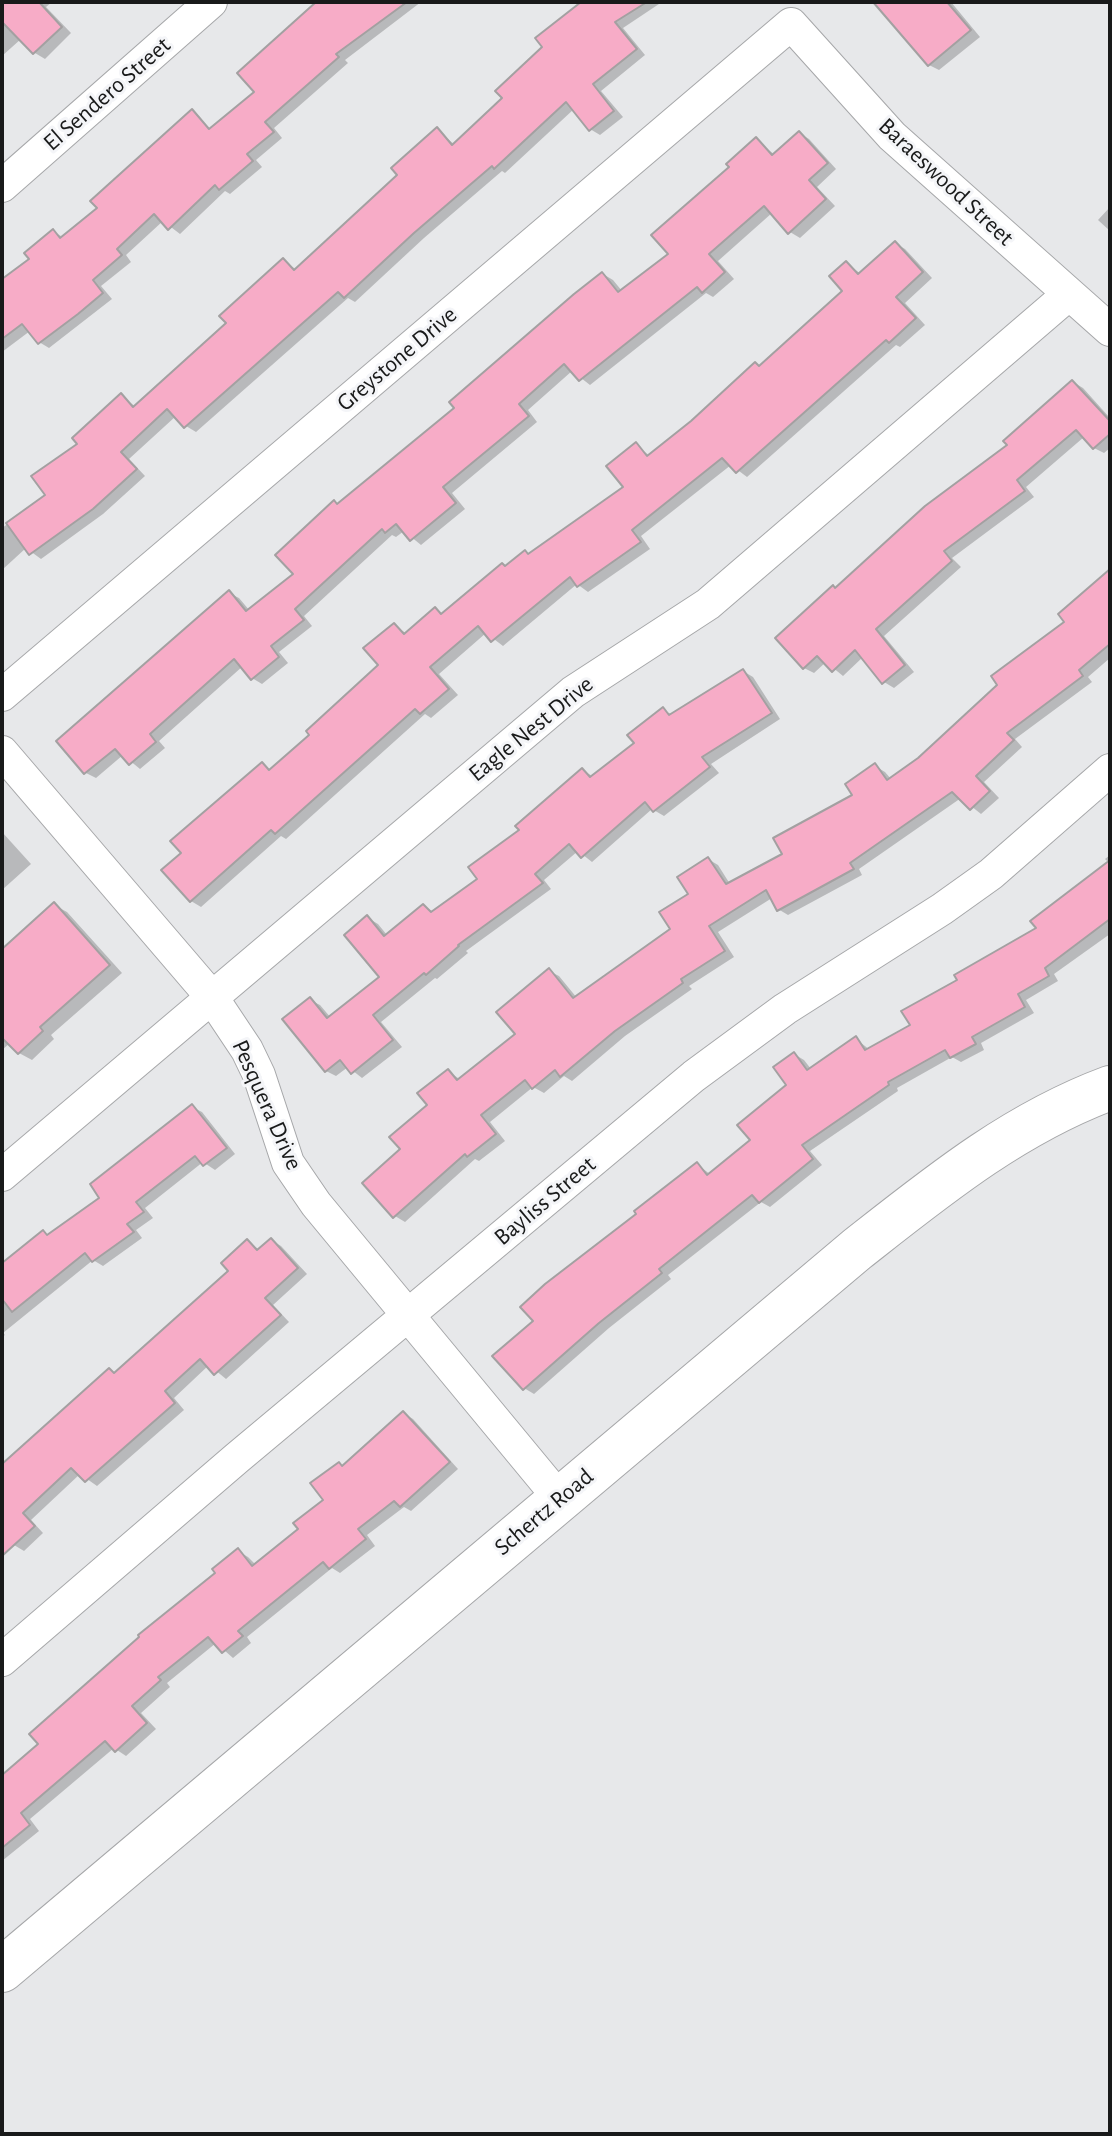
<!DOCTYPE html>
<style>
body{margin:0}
#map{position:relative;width:1112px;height:2136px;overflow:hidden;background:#e7e8ea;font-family:"Alegreya Sans",sans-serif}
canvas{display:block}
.frame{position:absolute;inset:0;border:4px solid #191a1a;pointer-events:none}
</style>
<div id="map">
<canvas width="1112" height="2136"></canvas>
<div class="frame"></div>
</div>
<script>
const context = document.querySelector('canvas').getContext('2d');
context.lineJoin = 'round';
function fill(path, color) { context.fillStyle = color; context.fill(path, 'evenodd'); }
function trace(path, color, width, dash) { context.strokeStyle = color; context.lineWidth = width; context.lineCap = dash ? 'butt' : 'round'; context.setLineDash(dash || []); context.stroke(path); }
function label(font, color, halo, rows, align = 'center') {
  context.font = font + ' "Alegreya Sans",sans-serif'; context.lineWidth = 6; context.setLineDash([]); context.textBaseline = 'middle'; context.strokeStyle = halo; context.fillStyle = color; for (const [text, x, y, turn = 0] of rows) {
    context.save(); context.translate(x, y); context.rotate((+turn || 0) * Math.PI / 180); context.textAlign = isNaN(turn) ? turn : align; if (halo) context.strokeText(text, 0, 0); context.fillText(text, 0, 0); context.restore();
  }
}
const shadow = new Path2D(`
 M 2,2 L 52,2 L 46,7 L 71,33 L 45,59 L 35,53 L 21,39 L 2,56 Z
 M 317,2 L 421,2 L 345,60 L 348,63 L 274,128 L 282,138 L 256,160 L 262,167 L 230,194 L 225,191 L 180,234 L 163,221 L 126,255 L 131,262 L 101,286 L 112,299 L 49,348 L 39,342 L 30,331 L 2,352 L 2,282 L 32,259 L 53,231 L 64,238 L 185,155 L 257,92 Z
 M 584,2 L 662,2 L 623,28 L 645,55 L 601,91 L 623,117 L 600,135 L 590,129 L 574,109 L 505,173 L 502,171 L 424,238 L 355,302 L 348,298 L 196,432 L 186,426 L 176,416 L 129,459 L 145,476 L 103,514 L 41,559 L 26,548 L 2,570 L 2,528 L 47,496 L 80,444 L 121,396 L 136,407 L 229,323 L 283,261 L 297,270 L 400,175 L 437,130 L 455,145 L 505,98 Z
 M 875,2 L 951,2 L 980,37 L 939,70 L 929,65 Z
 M 799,133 L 809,139 L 836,169 L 817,187 L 835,206 L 800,238 L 790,232 L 772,213 L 718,261 L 734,279 L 713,297 L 706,293 L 590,385 L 572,371 L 528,410 L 537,422 L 452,493 L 465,509 L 421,545 L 404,531 L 396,537 L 392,535 L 304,616 L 312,626 L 279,652 L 288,663 L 262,684 L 252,678 L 243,666 L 159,741 L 165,748 L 140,769 L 123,755 L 96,778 L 86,773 L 59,741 L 229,593 L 239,598 L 250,611 L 296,574 L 339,505 L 457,409 L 603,274 L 613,280 L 622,291 L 671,254 L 731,167 L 756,140 L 775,155 Z
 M 1110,207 L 1110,231 L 1098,220 Z
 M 895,243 L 905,249 L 932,278 L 905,303 L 925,325 L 900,347 L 896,345 L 747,477 L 731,465 L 641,536 L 650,549 L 588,592 L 577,584 L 503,646 L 486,633 L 439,674 L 458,695 L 431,718 L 425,714 L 286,839 L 281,836 L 201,907 L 191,901 L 164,871 L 184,853 L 262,765 L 272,771 L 312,735 L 381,665 L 394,625 L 407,634 L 435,609 L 443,614 L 525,552 L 530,555 L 626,487 L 636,445 L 650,456 L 760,367 L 844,291 L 846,263 L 861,274 Z
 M 1073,382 L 1083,388 L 1110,418 L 1110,448 L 1104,453 L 1094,448 L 1084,437 L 1026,487 L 1034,497 L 952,558 L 961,567 L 884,636 L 914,672 L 894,688 L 884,682 L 863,657 L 843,676 L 826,662 L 814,673 L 804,668 L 836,590 L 1010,446 Z
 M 1110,572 L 1110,658 L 1088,677 L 1092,682 L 1015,739 L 1022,747 L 984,782 L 999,798 L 981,814 L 961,798 L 859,869 L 862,875 L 788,915 L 778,909 L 772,898 L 718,932 L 734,957 L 689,986 L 692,989 L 625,1036 L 572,1081 L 564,1076 L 544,1093 L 533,1087 L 490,1122 L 505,1141 L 479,1161 L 475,1159 L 405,1222 L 395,1216 L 403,1149 L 449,1072 L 461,1080 L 517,1035 L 549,971 L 559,976 L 577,998 L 673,929 L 708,859 L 718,865 L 730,884 L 784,855 L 855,796 L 875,766 L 885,772 L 891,779 L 919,759 L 1067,622 Z
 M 743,671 L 753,677 L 780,719 L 711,764 L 719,773 L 664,816 L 652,809 L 592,862 L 578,851 L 544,880 L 551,889 L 466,951 L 468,953 L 437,979 L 435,978 L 381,1022 L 402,1047 L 362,1078 L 348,1067 L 336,1076 L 326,1071 L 310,1000 L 320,1005 L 331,1018 L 382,977 L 368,918 L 378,924 L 387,935 L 423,906 L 434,912 L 480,879 L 522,831 L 582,770 L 594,777 L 636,743 L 663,710 L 673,715 Z
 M 2,832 L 31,864 L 2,890 Z
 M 1110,855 L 1110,934 L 1054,974 L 1058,981 L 1026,1000 L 1034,1013 L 981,1043 L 984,1050 L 961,1062 L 952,1057 L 897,1088 L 898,1091 L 810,1151 L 822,1165 L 770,1207 L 761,1202 L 668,1275 L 671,1279 L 609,1328 L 534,1394 L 524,1388 L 535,1321 L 639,1215 L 697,1164 L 711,1175 L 753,1141 L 788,1086 L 794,1054 L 804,1060 L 811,1069 L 856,1039 L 870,1050 L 912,1026 L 960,981 L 1039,929 L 1109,863 L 1105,859 Z
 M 54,905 L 67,912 L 122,973 L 51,1035 L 54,1039 L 32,1060 L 19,1053 L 10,1043 L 2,1050 L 2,986 Z
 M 192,1107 L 202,1112 L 235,1154 L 215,1170 L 203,1162 L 145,1208 L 153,1218 L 136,1230 L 142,1238 L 103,1266 L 93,1260 L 3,1333 L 5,1335 L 2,1337 L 2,1265 L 43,1232 L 50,1236 L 102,1198 Z
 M 271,1240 L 281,1246 L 307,1274 L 273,1305 L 289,1322 L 226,1379 L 209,1365 L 174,1398 L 184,1410 L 97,1486 L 80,1474 L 31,1520 L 43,1533 L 24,1551 L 14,1545 L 2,1543 L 2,1468 L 110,1370 L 116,1374 L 230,1271 L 247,1242 L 260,1250 Z
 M 403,1413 L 413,1419 L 458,1469 L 411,1511 L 404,1507 L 367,1535 L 375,1546 L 340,1573 L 332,1568 L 247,1637 L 251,1643 L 233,1658 L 216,1643 L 167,1683 L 170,1687 L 141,1713 L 156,1729 L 126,1756 L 114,1748 L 30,1819 L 39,1831 L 2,1861 L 2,1777 L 41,1744 L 238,1551 L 248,1557 L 256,1565 L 301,1529 L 326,1500 L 339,1464 L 344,1467 Z`);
const building = new Path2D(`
 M 2,2 L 39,2 L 62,27 L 33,54 L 2,22 Z
 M 316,2 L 407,2 L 336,54 L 339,57 L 265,122 L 274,132 L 247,154 L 253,161 L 219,190 L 215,185 L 168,230 L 154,214 L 117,249 L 122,255 L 93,280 L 103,293 L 78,314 L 38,344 L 22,324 L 2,339 L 2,279 L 29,259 L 24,253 L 53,229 L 60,238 L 97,208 L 90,201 L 192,109 L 209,129 L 254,92 L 237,73 Z
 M 581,2 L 647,2 L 615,22 L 637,49 L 593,84 L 614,111 L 589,131 L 566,102 L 494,169 L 492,166 L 414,233 L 344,298 L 338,292 L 184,428 L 167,409 L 121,452 L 137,469 L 93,509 L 29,555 L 6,523 L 45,495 L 31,476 L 77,444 L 72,438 L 121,393 L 133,407 L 226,323 L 219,316 L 283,258 L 294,270 L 397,175 L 391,168 L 437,127 L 452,145 L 502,98 L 495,91 L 542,47 L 535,38 Z
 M 873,2 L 947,2 L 971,30 L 928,66 Z
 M 799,131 L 828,163 L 809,180 L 826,199 L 788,234 L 764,206 L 709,254 L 725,272 L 702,293 L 697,287 L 579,381 L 564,364 L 519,404 L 529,416 L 443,487 L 456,503 L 410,541 L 396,524 L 385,533 L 382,529 L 295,609 L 304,620 L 271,646 L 279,657 L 251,680 L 234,659 L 150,734 L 156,742 L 129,765 L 115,749 L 84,774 L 56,741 L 229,590 L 246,611 L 293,574 L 275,555 L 334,500 L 337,504 L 454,408 L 449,402 L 574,294 L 602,272 L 618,292 L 668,254 L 651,235 L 729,167 L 726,164 L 756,137 L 772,155 Z
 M 895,241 L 923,272 L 896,297 L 916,318 L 889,343 L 886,340 L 736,473 L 722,458 L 632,530 L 641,542 L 577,587 L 570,577 L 491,642 L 478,626 L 430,667 L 449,689 L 420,714 L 415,709 L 275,834 L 271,830 L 190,902 L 161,870 L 181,853 L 170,841 L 262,762 L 269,770 L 309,735 L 306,731 L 378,665 L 363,648 L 394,623 L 404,634 L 435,607 L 441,614 L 502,563 L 505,566 L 525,550 L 528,554 L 623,487 L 606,466 L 636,442 L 647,456 L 691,421 L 755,362 L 759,366 L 842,291 L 829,276 L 846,261 L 858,274 Z
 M 1072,380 L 1110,421 L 1110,434 L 1093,449 L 1076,430 L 1017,480 L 1025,491 L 944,551 L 952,561 L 876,629 L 905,665 L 882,684 L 855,650 L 832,672 L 817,656 L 803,669 L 775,638 L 833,585 L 835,588 L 925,506 L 1007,445 L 1003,441 Z
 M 1110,569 L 1110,644 L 1079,670 L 1083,676 L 1007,733 L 1014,740 L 976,776 L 990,791 L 970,810 L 952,792 L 850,863 L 854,869 L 777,911 L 766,890 L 709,926 L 725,951 L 681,979 L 683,983 L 615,1031 L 560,1077 L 555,1070 L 532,1089 L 525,1080 L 481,1115 L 496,1134 L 467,1157 L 465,1154 L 393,1218 L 362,1183 L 400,1149 L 389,1137 L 427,1105 L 417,1093 L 448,1069 L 457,1080 L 515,1034 L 496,1012 L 549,968 L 573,998 L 670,929 L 659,912 L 688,894 L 677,877 L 708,857 L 726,884 L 782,854 L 773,838 L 852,795 L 845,784 L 875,763 L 887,780 L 918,758 L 997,685 L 991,676 L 1064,622 L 1058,614 Z
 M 743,669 L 772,713 L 702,757 L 710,767 L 653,812 L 645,802 L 581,858 L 569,844 L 535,874 L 543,883 L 458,945 L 459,946 L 426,975 L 424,973 L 373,1015 L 393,1040 L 351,1074 L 340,1060 L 325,1072 L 282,1019 L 310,997 L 327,1018 L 379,977 L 344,935 L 367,915 L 384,936 L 423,904 L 431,912 L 477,879 L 468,867 L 519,830 L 515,826 L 582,768 L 590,777 L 634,743 L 627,735 L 663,707 L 669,715 Z
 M 1110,860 L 1110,919 L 1045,968 L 1049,976 L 1018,994 L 1025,1007 L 972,1037 L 976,1044 L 950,1058 L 945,1050 L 888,1082 L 889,1085 L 802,1145 L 813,1159 L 759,1203 L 752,1195 L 659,1269 L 662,1273 L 599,1323 L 523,1390 L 492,1356 L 533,1321 L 520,1307 L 545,1284 L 636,1214 L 634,1211 L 697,1162 L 707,1175 L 750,1140 L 737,1125 L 786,1085 L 773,1067 L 794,1052 L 807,1070 L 856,1036 L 865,1050 L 910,1025 L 901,1011 L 957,980 L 954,975 L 1036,928 L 1030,921 Z
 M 54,902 L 110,965 L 40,1027 L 43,1031 L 18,1054 L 2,1038 L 2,949 Z
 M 192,1104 L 227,1148 L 203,1166 L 195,1156 L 136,1202 L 144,1212 L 127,1224 L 134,1232 L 92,1262 L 85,1253 L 12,1312 L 2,1299 L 2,1263 L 43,1230 L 47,1235 L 99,1198 L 90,1184 Z
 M 271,1238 L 298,1268 L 265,1298 L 281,1315 L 214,1375 L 200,1359 L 165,1391 L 175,1403 L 85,1482 L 71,1468 L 23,1513 L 35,1526 L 2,1556 L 2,1464 L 109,1368 L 114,1373 L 228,1271 L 221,1263 L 247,1239 L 257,1250 Z
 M 403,1411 L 450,1462 L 400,1507 L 394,1501 L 358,1529 L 366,1539 L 329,1569 L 323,1562 L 238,1631 L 243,1636 L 222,1653 L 208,1637 L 158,1677 L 161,1680 L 132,1706 L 147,1723 L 115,1752 L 105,1741 L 21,1813 L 30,1825 L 2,1848 L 2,1775 L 38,1744 L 29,1734 L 139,1637 L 138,1635 L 215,1573 L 212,1569 L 238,1548 L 252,1566 L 298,1529 L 293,1523 L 323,1500 L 310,1483 L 339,1462 L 342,1466 Z`);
const street = new Path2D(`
 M 2,186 L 211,2
 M 2,695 L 791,24 L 892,136 L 1110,330
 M 2,752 L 211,996 L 247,1050 L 259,1075 L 288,1163 L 316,1204 L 560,1499
 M 2,1175 L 573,692 L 708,604 L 1069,294
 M 2,1660 L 237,1458 L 694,1076 L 785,1009 L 942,909 L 991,874 L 1110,770`);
const secondary = new Path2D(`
 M 2,1970 L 856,1250 C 936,1187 1013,1124 1110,1088`);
const streetNames = [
 ["El Sendero Street",107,94,-41],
 ["Baraeswood Street",946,182,43],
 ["Greystone Drive",397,359,-40],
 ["Eagle Nest Drive",531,729,-39],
 ["Pesquera Drive",267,1105,66],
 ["Bayliss Street",545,1201,-40],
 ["Schertz Road",544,1512,-40]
];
fill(shadow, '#0003');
fill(building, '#f7acc7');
trace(building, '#a3a0a1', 2);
trace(street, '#a6a7a9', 34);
trace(secondary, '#a6a7a9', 46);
trace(street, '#fff', 32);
trace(secondary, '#fff', 44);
label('24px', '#191a1a', '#f4f5f8', streetNames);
</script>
